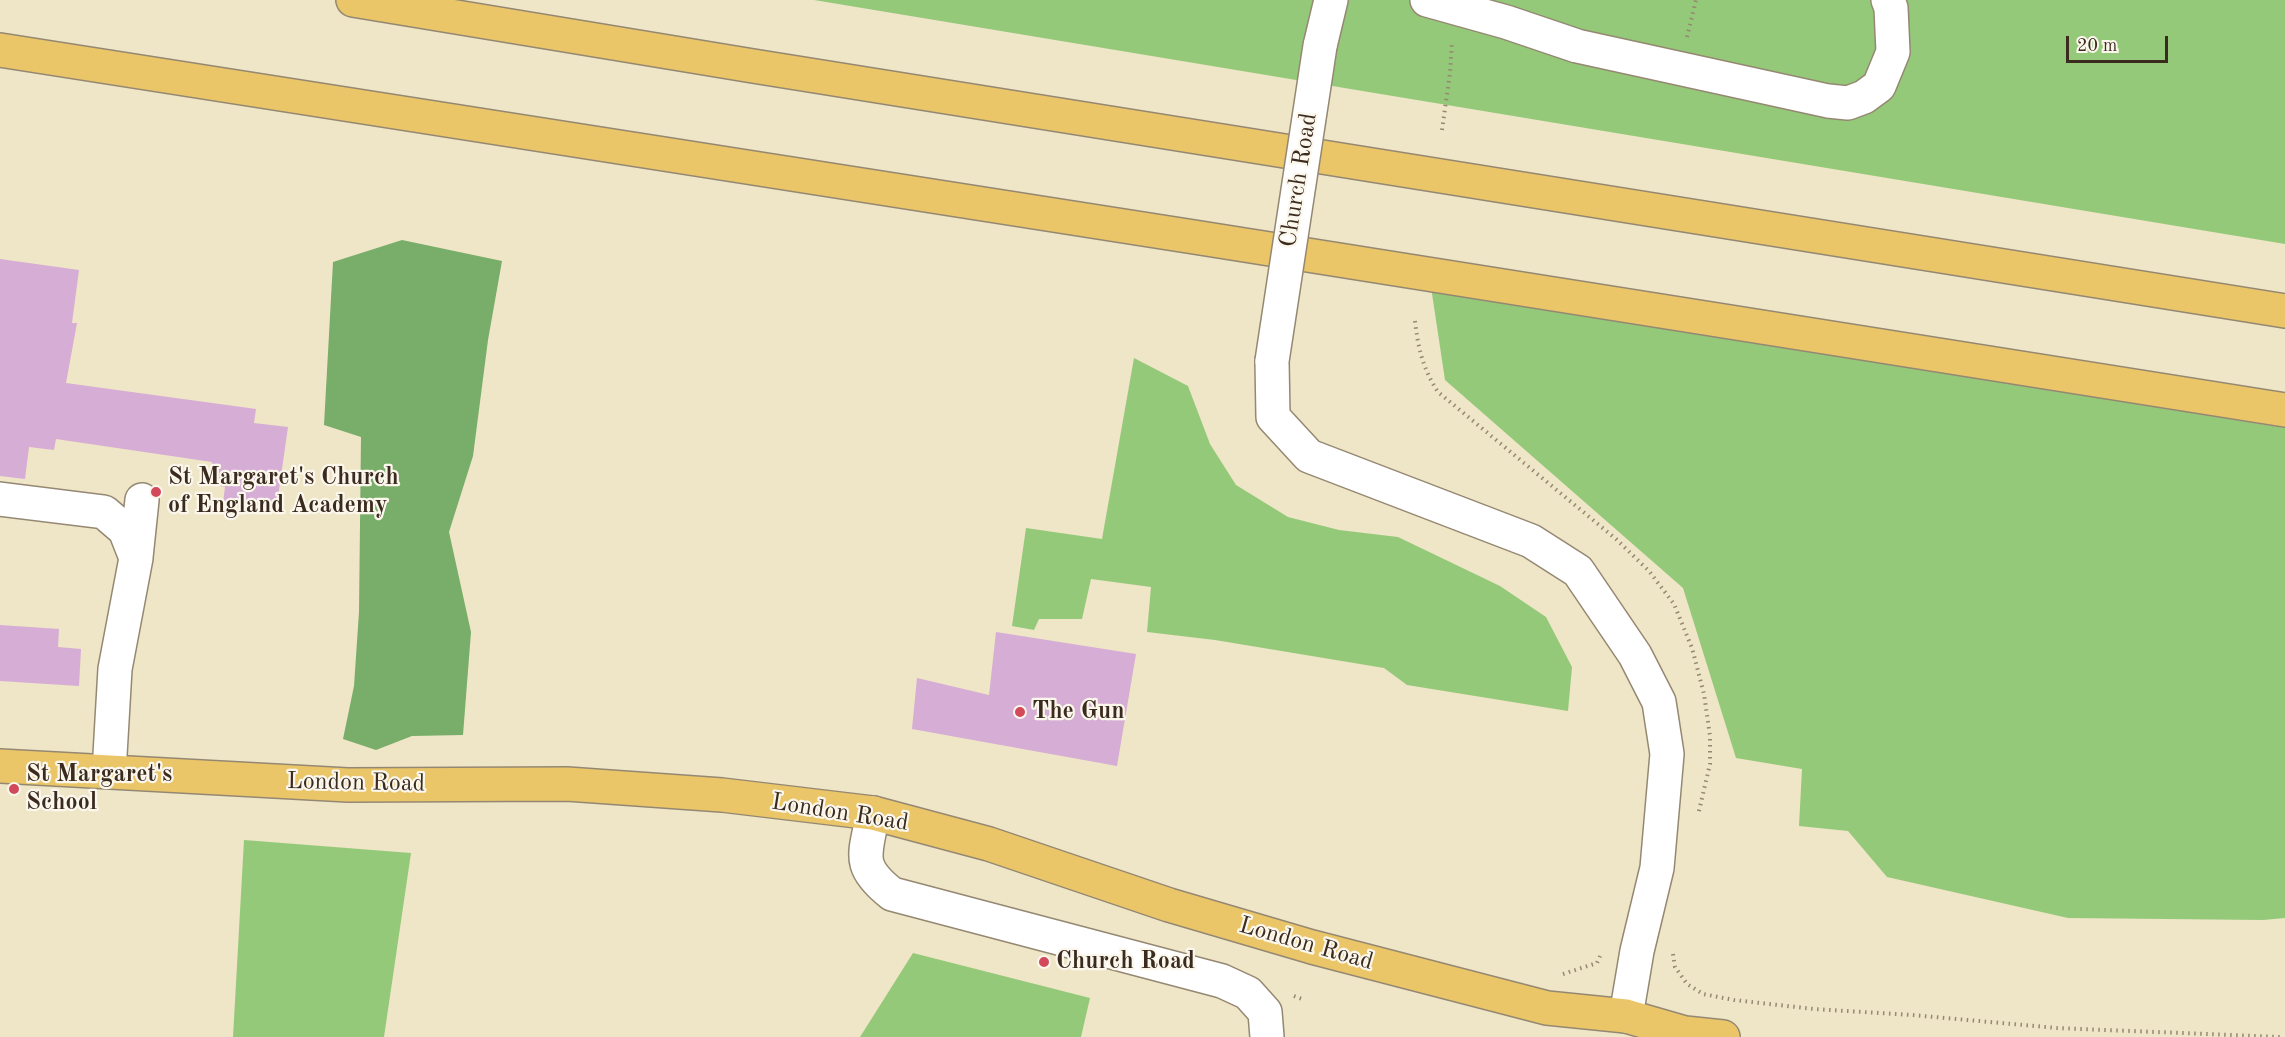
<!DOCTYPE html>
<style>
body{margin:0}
#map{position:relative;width:2285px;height:1037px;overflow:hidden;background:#efe5c7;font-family:"Old Standard TT",serif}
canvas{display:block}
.scale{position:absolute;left:2066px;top:36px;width:102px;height:27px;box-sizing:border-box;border:3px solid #3b2a1e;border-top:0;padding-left:8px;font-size:18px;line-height:21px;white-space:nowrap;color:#3b2a1e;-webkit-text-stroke:4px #fbf7ec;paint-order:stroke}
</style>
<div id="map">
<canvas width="2285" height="1037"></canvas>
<div class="scale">20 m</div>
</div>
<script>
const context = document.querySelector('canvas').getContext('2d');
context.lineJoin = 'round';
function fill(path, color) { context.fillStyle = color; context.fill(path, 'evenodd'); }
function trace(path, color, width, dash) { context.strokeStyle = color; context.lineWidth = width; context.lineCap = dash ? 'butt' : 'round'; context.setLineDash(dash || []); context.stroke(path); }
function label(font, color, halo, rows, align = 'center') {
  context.font = font + ' "Old Standard TT",serif'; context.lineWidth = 4.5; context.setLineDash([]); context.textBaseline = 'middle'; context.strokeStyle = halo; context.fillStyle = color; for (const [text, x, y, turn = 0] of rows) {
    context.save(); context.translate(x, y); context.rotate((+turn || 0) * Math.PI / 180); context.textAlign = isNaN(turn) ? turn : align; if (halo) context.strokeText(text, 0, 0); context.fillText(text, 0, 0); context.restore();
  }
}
const green = new Path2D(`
 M 814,0 L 2285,0 L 2285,244 Z
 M 1431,287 L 2285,428 L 2285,918 L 2263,920 L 2068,918 L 1887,877 L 1848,831 L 1799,826 L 1802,769 L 1736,758 L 1683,588 L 1445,380 Z
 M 1134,358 L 1188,386 L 1210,444 L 1236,485 L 1288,517 L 1339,530 L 1398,537 L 1500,586 L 1546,617 L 1572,667 L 1568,711 L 1407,685 L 1384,668 L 1215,640 L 1147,632 L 1151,587 L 1091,579 L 1082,619 L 1039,619 L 1034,630 L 1012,626 L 1026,528 L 1102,539 Z
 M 244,840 L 411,853 L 384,1037 L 233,1037 Z
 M 913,953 L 1090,998 L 1081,1037 L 860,1037 Z`);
const forest = new Path2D(`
 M 402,240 L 502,261 L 488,340 L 473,456 L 449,532 L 471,632 L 463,735 L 412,736 L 376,750 L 343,739 L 354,686 L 359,612 L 361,437 L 324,425 L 333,262 Z`);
const building = new Path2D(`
 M 0,259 L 79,270 L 72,323 L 77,323 L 66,383 L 256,409 L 254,423 L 288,427 L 276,511 L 223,503 L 225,487 L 209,484 L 212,462 L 56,439 L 54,450 L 29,447 L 25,479 L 0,476 Z
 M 0,625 L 59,629 L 58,647 L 81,649 L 79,686 L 0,681 Z
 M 996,632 L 1136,654 L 1117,766 L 912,729 L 917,678 L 989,695 Z`);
const path = new Path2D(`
 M 1687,37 L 1696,0
 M 1442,130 L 1450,73 L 1452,41
 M 1415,321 C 1418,348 1423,369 1438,392 L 1616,539 L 1649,571 L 1674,604 L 1692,648 L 1704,694 L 1710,736 L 1710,764 L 1698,815
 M 1673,954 L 1675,967 L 1687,984 L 1703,994 L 1734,1000 L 1814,1009 L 1912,1015 L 2057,1028 L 2281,1037
 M 1563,974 L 1597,963 L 1600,956
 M 1294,996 L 1302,999`);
const minor = new Path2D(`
 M 1427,0 L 1506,22 L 1577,46 L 1828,101 L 1848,103 L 1864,97 L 1879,86 L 1893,52 L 1891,8 L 1888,0
 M 1320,46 L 1331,0
 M 1272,361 L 1273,417 L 1309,456 L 1531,541 L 1578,571 L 1635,655 L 1659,702 L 1667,754 L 1657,868 L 1637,951 L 1626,1016
 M 0,499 L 104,512 L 125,530 L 136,558 L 115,669 L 109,772
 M 136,557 L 142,500
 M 873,813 C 866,854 855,865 892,894 L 1222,981 L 1248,993 L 1265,1012 L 1267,1037`);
const major = new Path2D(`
 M 0,766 L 348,785 L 567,784 L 722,795 L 873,813 L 989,844 L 1169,905 L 1312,947 L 1547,1008 L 1626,1016 L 1685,1033 L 1723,1037`);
const highway = new Path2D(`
 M 353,0 L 753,66 L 2285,311
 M 0,50 L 1194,237 L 2285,410`);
const minorBridge = new Path2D(`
 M 1272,361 L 1320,46`);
const markers = [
 [156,492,6,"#d1495b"],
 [1020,712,6,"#d1495b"],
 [14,789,6,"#d1495b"],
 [1044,962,6,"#d1495b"]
];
const streetNames = [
 ["Church Road",1299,180,-81],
 ["London Road",356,783,1],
 ["London Road",840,813,9],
 ["London Road",1306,944,16]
];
const poiNames = [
 ["St Margaret's Church",168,478],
 ["of England Academy",168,506],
 ["The Gun",1032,712],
 ["St Margaret's",26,775],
 ["School",26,803],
 ["Church Road",1056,962]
];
fill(green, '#95c97a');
fill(forest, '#78ad6a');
fill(building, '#d6add5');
trace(minor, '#958872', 36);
trace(major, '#958872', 36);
trace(highway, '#958872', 36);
trace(path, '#958872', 4, [1.5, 4.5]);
trace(minor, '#fff', 33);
trace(major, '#eac669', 33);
trace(highway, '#eac669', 33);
trace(minorBridge, '#958872', 36, []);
trace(minorBridge, '#fff', 33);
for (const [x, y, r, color] of markers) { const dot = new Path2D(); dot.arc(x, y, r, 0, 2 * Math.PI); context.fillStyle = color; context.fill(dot); trace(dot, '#fbf7ec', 2); }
label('24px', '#3b2a1e', '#fbf7ec', streetNames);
label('bold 24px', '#3b2a1e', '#fbf7ec', poiNames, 'left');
</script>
